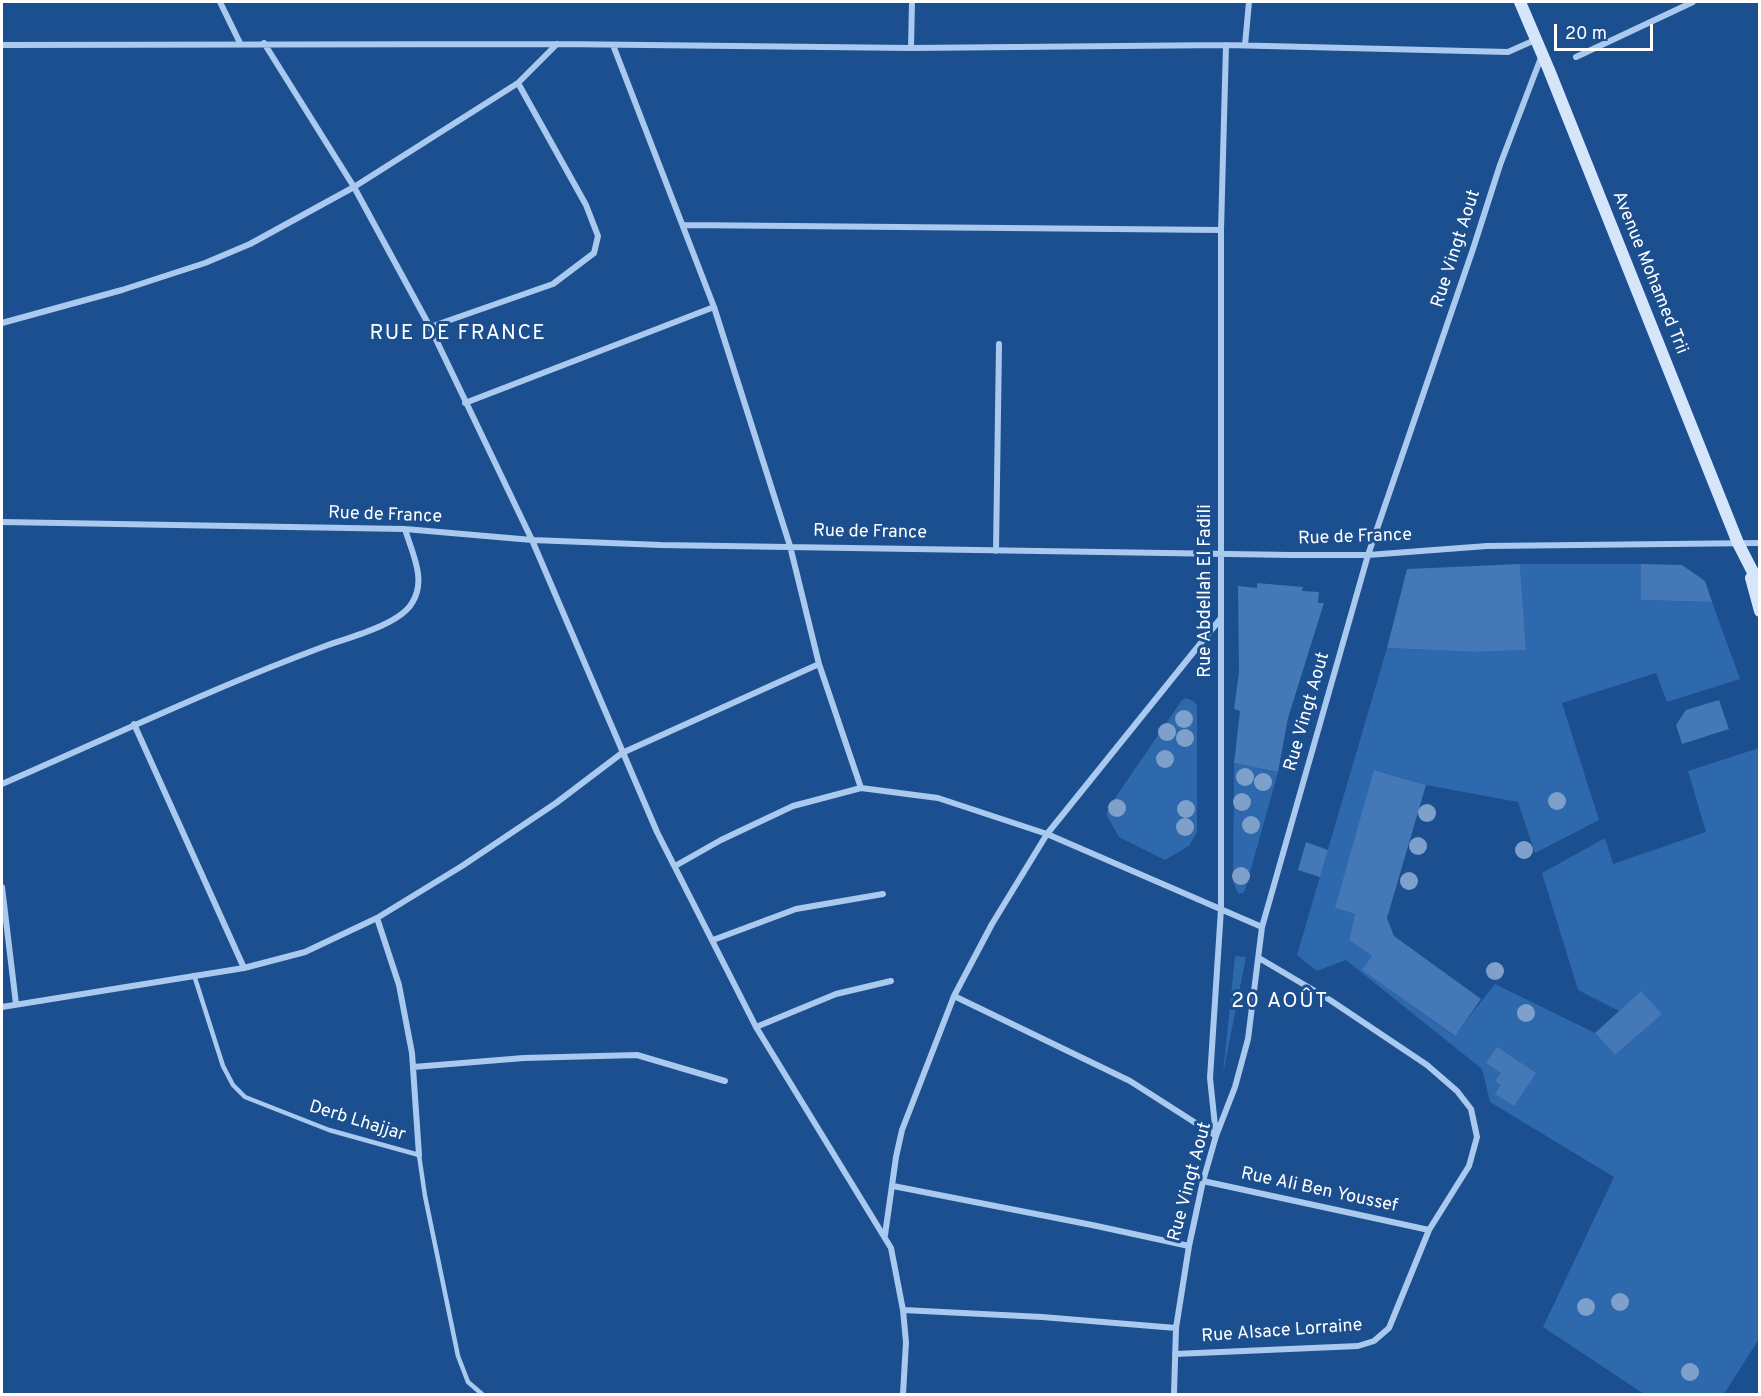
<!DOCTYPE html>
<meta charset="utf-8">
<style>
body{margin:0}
#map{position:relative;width:1761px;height:1396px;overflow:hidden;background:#1b4f8f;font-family:Overpass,sans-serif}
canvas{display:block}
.frame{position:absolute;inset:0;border:3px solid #fff;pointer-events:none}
.scale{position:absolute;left:1554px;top:24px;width:99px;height:27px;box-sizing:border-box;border:3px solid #fff;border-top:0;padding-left:8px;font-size:18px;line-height:21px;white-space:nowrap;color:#fff;-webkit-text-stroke:4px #1b4f8f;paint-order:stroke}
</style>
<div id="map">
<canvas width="1761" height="1396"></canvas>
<div class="frame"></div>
<div class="scale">20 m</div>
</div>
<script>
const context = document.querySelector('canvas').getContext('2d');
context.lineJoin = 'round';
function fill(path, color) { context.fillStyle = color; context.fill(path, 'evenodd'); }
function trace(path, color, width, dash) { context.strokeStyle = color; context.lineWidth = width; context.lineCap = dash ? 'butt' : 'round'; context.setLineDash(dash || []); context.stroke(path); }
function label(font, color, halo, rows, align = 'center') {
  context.font = font + ' Overpass,sans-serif'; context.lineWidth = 6; context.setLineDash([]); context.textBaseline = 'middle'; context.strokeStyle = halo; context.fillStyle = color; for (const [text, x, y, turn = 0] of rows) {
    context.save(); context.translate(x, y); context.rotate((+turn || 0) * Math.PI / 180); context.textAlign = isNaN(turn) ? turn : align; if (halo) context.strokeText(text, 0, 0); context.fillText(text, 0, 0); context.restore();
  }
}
const green = new Path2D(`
 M 1520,564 L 1641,564 L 1642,600 L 1712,602 L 1740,679 L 1667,702 L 1656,673 L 1562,703 L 1599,820 L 1535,853 L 1518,802 L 1426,785 L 1375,770 L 1336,908 L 1355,914 L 1349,940 L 1372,956 L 1363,970 L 1454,1036 L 1495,984 L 1595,1033 L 1615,1055 L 1661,1014 L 1641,992 L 1619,1011 L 1578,990 L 1542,873 L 1605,838 L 1613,864 L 1706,832 L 1688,771 L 1759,748 L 1759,1339 L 1724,1394 L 1644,1394 L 1543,1327 L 1614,1177 L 1490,1102 L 1482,1069 L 1346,960 L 1317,971 L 1297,955 L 1387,648 L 1478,652 L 1526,650 Z
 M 1186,698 L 1193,701 L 1197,705 L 1197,832 L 1189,846 L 1165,860 L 1119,837 L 1106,814 L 1111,804 L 1182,700 Z
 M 1234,763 L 1278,772 L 1245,890 L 1243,893 L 1238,893 L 1233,882 Z
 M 1235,956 L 1246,957 L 1223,1074 Z`);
const building = new Path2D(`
 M 1520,564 L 1526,650 L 1478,652 L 1387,648 L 1407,569 Z
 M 1641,564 L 1682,565 L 1705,581 L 1712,602 L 1641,600 Z
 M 1257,583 L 1303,587 L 1302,591 L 1319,592 L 1318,603 L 1324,603 L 1288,718 L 1278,772 L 1234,763 L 1240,711 L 1234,709 L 1239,672 L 1238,586 L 1257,588 Z
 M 1719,700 L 1729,729 L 1682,744 L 1676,725 L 1686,710 Z
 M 1374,770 L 1426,785 L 1387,918 L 1394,936 L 1481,999 L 1455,1036 L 1362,970 L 1372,956 L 1349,940 L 1355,914 L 1335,908 Z
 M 1306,842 L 1328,850 L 1320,877 L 1298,870 Z
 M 1641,991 L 1662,1014 L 1615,1055 L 1595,1033 Z
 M 1497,1047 L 1536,1073 L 1514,1106 L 1495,1094 L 1501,1085 L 1495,1081 L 1501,1073 L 1486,1063 Z`);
const lane = new Path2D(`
 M 194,975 L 223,1066 L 233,1085 L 245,1097 L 329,1130 L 419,1155 L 425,1196 L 458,1356 L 468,1382 L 482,1394`);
const street = new Path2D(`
 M 220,2 L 240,43
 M 264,43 L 354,187 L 430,327 L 532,540 L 657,832 L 756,1027 L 891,1248 L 903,1310 L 906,1342 L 903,1394
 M 2,45 L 558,44 L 911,48 L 1226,45 L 1508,52 L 1535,40
 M 613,45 L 714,307 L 790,546 L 819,664 L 861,788
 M 1245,45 L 1249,2
 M 911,48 L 912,2
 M 1576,57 L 1693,2
 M 683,225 L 1221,230
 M 2,323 L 122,290 L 205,263 L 250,244 L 354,187 L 518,83 L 557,44
 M 430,327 L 553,284 L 594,253 L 598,236 L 586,205 L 518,83
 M 465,403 L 714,307
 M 2,522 L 405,529 L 532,540 L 661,545 L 1291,555 L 1368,555 L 1487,546 L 1760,543
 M 996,551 L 999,344
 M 134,724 L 244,968
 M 2,784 C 110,737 217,686 328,645 C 351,637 400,624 412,603 C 427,580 412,553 405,529
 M 675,866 L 721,840 L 793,806 L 861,788 L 938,798 L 1047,834 L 1262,927
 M 2,887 L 16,1004
 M 377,918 L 399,985 L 412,1053 L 419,1155
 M 713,940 L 796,909 L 883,894
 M 954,996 L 1130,1081 L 1216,1136
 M 2,1007 L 244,968 L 305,952 L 377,918 L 462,866 L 556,803 L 622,753 L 819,664
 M 756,1027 L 836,994 L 891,981
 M 413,1067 L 524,1058 L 637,1055 L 725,1081
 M 1216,1135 L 1210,1078 L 1221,909 L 1221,230 L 1226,45
 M 1203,1181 L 1429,1230
 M 893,1186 L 1092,1225 L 1189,1246
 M 885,1235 L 896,1157 L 902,1130 L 954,996 L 992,924 L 1047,834 L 1221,618
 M 903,1310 L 1042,1317 L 1176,1328
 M 1175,1354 L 1358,1346 L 1374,1341 L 1389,1328 L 1429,1230 L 1469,1166 L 1477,1137 L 1471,1109 L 1457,1091 L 1427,1065 L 1330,1000 L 1259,958
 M 1174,1394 L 1176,1328 L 1189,1246 L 1203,1181 L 1216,1136 L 1235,1087 L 1248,1039 L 1262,927 L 1368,555 L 1473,249 L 1500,165 L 1542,55`);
const secondary = new Path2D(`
 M 1520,2 L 1549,70 L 1738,543 L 1760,586
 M 1751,578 L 1760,611`);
const trees = [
 [1184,719],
 [1167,732],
 [1185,738],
 [1165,759],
 [1245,777],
 [1263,782],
 [1557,801],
 [1242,802],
 [1117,808],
 [1186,809],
 [1427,813],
 [1251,825],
 [1185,827],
 [1418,846],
 [1524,850],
 [1241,876],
 [1409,881],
 [1495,971],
 [1526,1013],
 [1620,1302],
 [1586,1307],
 [1690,1372]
];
const streetNames = [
 ["Rue Vingt Aout",1457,249,-72],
 ["Avenue Mohamed Trii",1649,273,68],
 ["Rue de France",385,516,2],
 ["Rue de France",870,533,1],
 ["Rue de France",1355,538,-2],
 ["Rue Abdellah El Fadili",1206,591,-90],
 ["Rue Vingt Aout",1308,712,-74],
 ["Derb Lhajjar",357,1122,17],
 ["Rue Vingt Aout",1191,1182,-75],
 ["Rue Ali Ben Youssef",1319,1191,12],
 ["Rue Alsace Lorraine",1282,1332,-4]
];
const quarterNames = [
 ["RUE DE FRANCE",458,335],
 ["20 AOÛT",1280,1003]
];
fill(green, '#2e69ad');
fill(building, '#4478b7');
trace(lane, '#a9c9ee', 4.5);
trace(street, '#a9c9ee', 6);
trace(secondary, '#d6e6fa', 12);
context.fillStyle = '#7ea0ca';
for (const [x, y] of trees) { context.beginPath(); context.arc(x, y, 9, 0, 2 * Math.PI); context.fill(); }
label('18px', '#fff', '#1b4f8f', streetNames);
context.letterSpacing = '1.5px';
label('21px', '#fff', '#1b4f8f', quarterNames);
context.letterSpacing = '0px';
</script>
